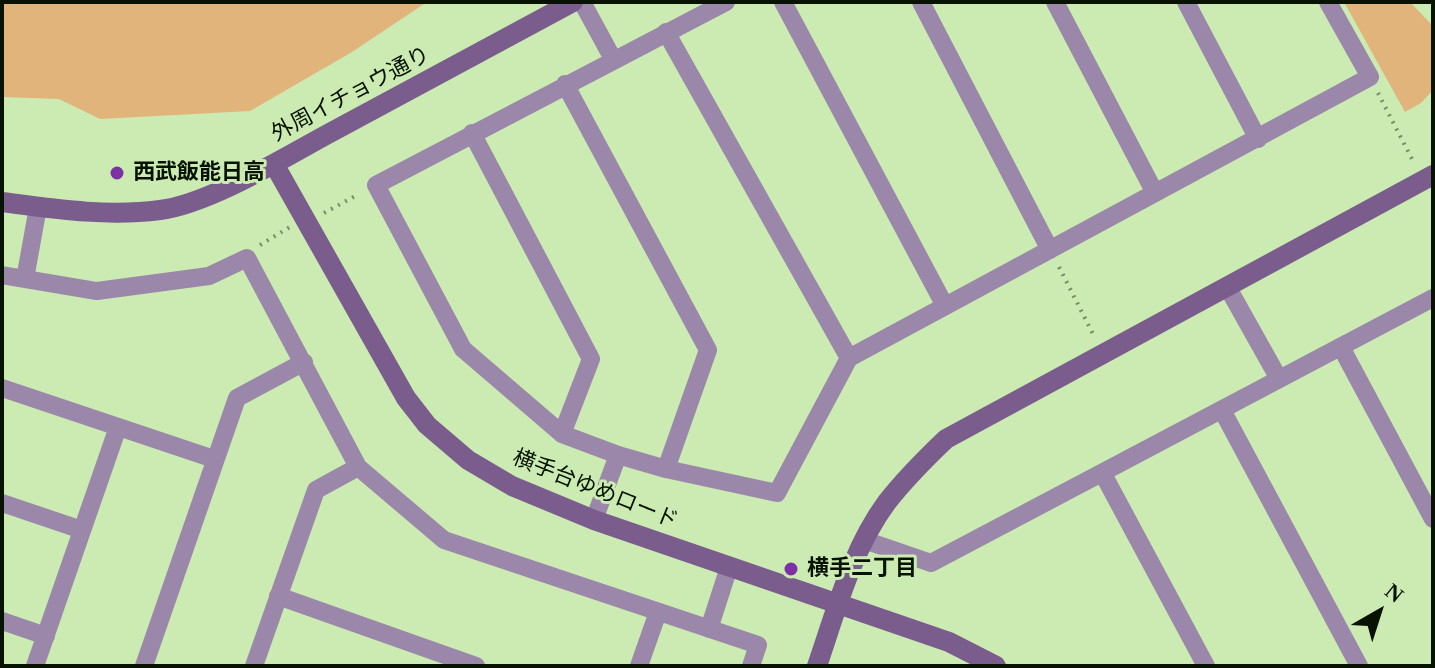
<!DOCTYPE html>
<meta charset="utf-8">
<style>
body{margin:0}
#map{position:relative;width:1435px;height:668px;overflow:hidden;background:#cbebb2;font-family:"Times New Roman",serif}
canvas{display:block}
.frame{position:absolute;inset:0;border:4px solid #081201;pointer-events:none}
.north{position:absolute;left:1339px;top:572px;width:80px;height:80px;-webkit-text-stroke:6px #cbebb2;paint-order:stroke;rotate:39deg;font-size:22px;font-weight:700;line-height:32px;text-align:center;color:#081201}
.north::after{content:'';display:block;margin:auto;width:28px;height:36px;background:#081201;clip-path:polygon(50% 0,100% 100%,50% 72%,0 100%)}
</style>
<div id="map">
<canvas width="1435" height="668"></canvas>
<div class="frame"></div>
<div class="north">N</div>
</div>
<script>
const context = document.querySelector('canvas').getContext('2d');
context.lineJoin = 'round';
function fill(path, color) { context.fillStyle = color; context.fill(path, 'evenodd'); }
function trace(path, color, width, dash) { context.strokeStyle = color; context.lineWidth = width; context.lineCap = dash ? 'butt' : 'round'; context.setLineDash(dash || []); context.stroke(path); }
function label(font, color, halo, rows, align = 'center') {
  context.font = font + ' "Times New Roman","Noto Sans JP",serif'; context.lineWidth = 6; context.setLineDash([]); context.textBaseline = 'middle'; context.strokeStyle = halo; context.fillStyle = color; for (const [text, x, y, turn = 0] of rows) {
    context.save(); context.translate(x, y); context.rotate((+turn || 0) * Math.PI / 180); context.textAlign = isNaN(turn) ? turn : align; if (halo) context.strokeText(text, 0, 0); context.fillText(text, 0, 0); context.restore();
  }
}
const green = new Path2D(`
 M 2,2 L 427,2 L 352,52 L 250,111 L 100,119 L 59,99 L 2,97 Z
 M 1344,2 L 1410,2 L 1433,26 L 1433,90 L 1421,103 L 1405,112 Z`);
const path = new Path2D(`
 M 1378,93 L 1414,163
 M 324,213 L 359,194
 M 260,245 L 290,227
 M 1059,267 L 1093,334`);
const street = new Path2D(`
 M 582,2 L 613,59
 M 726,2 L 376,185 L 463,349 L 562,434 L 618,455 L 666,469 L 777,493 L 849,358 L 1370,77 L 1328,2
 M 783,2 L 945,306
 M 921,2 L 1050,250
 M 1055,2 L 1155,193
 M 1186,2 L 1258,139
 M 666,32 L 849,358
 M 565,84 L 708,350 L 666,469
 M 472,133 L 591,359 L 562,434
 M 2,275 L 97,291 L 209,276 L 247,258 L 358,467 L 444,540 L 758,645 L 751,666
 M 25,279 L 38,207
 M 1228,288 L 1279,379
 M 1341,347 L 1433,519
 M 2,388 L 214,459
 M 1222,410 L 1359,666
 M 1103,474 L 1206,666
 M 2,503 L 82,530
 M 594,520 L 618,455
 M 864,540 L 931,563 L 1433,298
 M 278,596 L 476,666
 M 2,621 L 46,636
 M 709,629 L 729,567
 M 35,666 L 118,427
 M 144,666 L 237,398 L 304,362
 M 254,666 L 316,490 L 358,467
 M 639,666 L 658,612`);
const secondary = new Path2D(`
 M 274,164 L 406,398 L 427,425 L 468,460 L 512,486 L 594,520 L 949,642 L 996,666
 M 2,202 C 55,209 107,217 160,210 C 208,204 282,159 326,135 C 409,91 491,46 573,2
 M 817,666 C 836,611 852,549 887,502 C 905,479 925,459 946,439 L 1433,175`);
const markers = [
 [117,173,8,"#7c32a4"],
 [791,569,8,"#7c32a4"]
];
const streetNames = [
 ["外周イチョウ通り",351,95,-28],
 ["横手台ゆめロード",595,490,22]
];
const poiNames = [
 ["西武飯能日高",133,173],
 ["横手二丁目",807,569]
];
fill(green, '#e1b47c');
trace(path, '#778e66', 4, [2, 6]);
trace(street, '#9b87a9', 18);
trace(secondary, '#7a5c8d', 20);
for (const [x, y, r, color] of markers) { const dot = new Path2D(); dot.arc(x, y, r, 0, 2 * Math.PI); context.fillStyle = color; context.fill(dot); trace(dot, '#cbebb2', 3); }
label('22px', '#081201', '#cbebb2', streetNames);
label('bold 22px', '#081201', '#cbebb2', poiNames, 'left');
</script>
